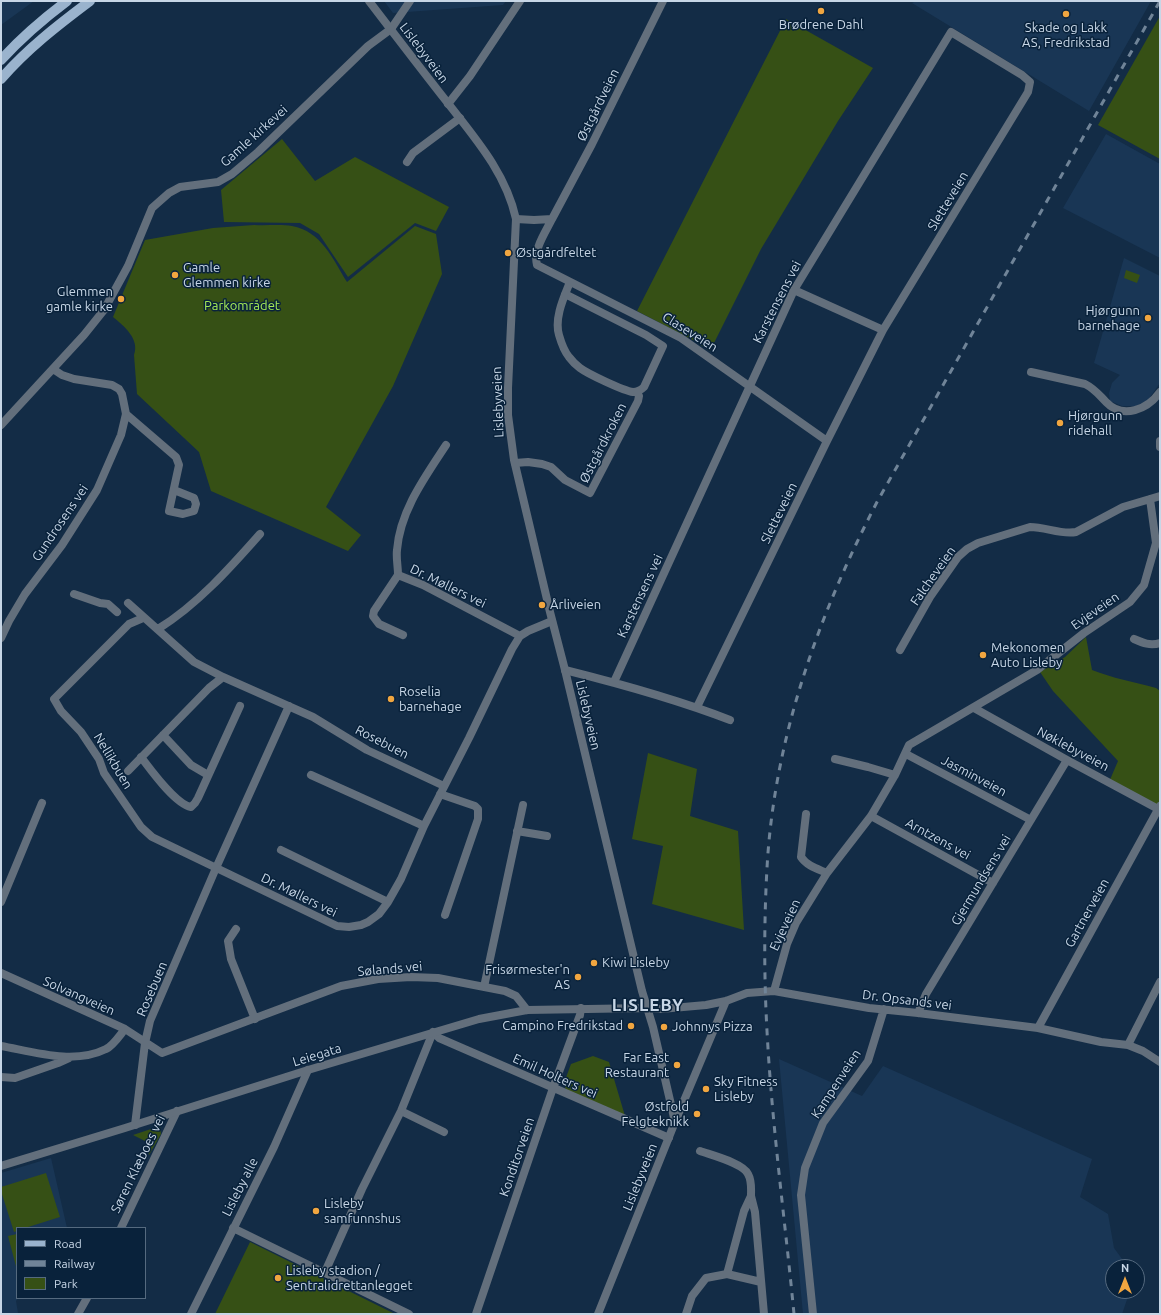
<!DOCTYPE html>
<meta charset="utf-8">
<style>
body{margin:0}
#map{position:relative;width:1161px;height:1315px;overflow:hidden;background:#132c46;font-family:Ubuntu,sans-serif}
canvas{display:block}
.frame{position:absolute;inset:0;border:2px solid #c7d6e6;pointer-events:none}
.legend{position:absolute;left:16px;top:1227px;width:130px;height:72px;box-sizing:border-box;background:#09223b;border:1px solid #556a7f;margin:0;padding:5px 7px;list-style:none;font-size:12px;color:#c7d6e6}
.legend li{display:flex;align-items:center;gap:8px;height:20px}
.legend b{width:20px;border:1px solid #556a7f}
.north{position:absolute;left:1105px;top:1259px;width:40px;height:40px;box-sizing:border-box;background:#09223b;border:1px solid #556a7f;border-radius:50%;rotate:0deg;font-size:11px;font-weight:700;line-height:16px;text-align:center;color:#c7d6e6}
.north::after{content:'';display:block;margin:auto;width:14px;height:18px;background:#f1a640;clip-path:polygon(50% 0,100% 100%,50% 72%,0 100%)}
</style>
<div id="map">
<canvas width="1161" height="1315"></canvas>
<div class="frame"></div>
<ul class="legend">
<li><b style="height:5px;background:#9ab3cd"></b>Road</li>
<li><b style="height:5px;background:#708498"></b>Railway</li>
<li><b style="height:11px;background:#365015"></b>Park</li>
</ul>
<div class="north">N</div>
</div>
<script>
const context = document.querySelector('canvas').getContext('2d');
context.lineJoin = 'round';
function fill(path, color) { context.fillStyle = color; context.fill(path, 'evenodd'); }
function trace(path, color, width, dash) { context.strokeStyle = color; context.lineWidth = width; context.lineCap = dash ? 'butt' : 'round'; context.setLineDash(dash || []); context.stroke(path); }
function label(font, color, halo, rows, align = 'center') {
  context.font = font + ' Ubuntu,sans-serif'; context.lineWidth = 3; context.setLineDash([]); context.textBaseline = 'middle'; context.strokeStyle = halo; context.fillStyle = color; for (const [text, x, y, turn = 0] of rows) {
    context.save(); context.translate(x, y); context.rotate((+turn || 0) * Math.PI / 180); context.textAlign = isNaN(turn) ? turn : align; if (halo) context.strokeText(text, 0, 0); context.fillText(text, 0, 0); context.restore();
  }
}
const built = new Path2D(`
 M 1,1 L 34,1 L 1,25 Z
 M 384,1 L 506,1 L 503,5 L 393,13 Z
 M 916,1 L 1151,1 L 1089,111 L 912,3 Z
 M 1106,134 L 1160,164 L 1160,258 L 1063,208 Z
 M 1124,258 L 1160,276 L 1160,383 L 1148,400 L 1136,406 L 1122,406 L 1110,401 L 1109,393 L 1112,383 L 1120,375 L 1094,363 Z
 M 779,1059 L 862,1096 L 883,1066 L 1092,1159 L 1080,1197 L 1108,1214 L 1114,1248 L 1128,1267 L 1113,1267 L 1113,1291 L 1130,1291 L 1122,1314 L 803,1314 Z
 M 51,1158 L 67,1228 L 17,1228 L 17,1298 L 18,1298 L 16,1301 L 18,1313 L 1,1314 L 1,1173 Z`);
const green = new Path2D(`
 M 1160,16 L 1160,159 L 1098,125 Z
 M 786,19 L 873,68 L 838,121 L 761,249 L 710,351 L 693,340 L 637,311 Z
 M 282,139 L 315,181 L 355,157 L 449,207 L 436,231 L 415,223 L 348,277 L 319,234 L 300,223 L 224,222 L 221,190 Z
 M 254,225 C 266,226 280,224 292,226 C 321,231 333,259 347,282 L 415,226 L 436,234 L 442,274 L 393,386 L 326,507 L 361,535 L 348,551 L 211,491 L 199,452 L 137,394 L 134,355 C 140,339 124,326 113,317 L 145,240 L 213,228 Z
 M 1126,270 L 1140,275 L 1137,283 L 1124,278 Z
 M 1086,637 L 1092,670 C 1112,678 1134,682 1156,688 L 1160,691 L 1160,806 L 1109,782 L 1118,761 L 1053,691 L 1040,672 L 1065,657 Z
 M 648,753 L 697,769 L 690,816 L 738,831 L 744,930 L 652,904 L 663,846 L 632,839 Z
 M 593,1056 L 609,1062 L 625,1116 L 566,1090 L 564,1083 L 571,1064 Z
 M 160,1126 L 161,1134 L 149,1155 L 145,1141 L 133,1135 Z
 M 46,1173 L 60,1217 L 25,1228 L 17,1228 L 17,1231 L 14,1232 L 1,1191 L 1,1187 Z
 M 17,1234 L 17,1270 L 8,1236 Z
 M 250,1242 L 395,1314 L 215,1314 Z`);
const minor = new Path2D(`
 M 448,104 L 470,76 L 520,1
 M 407,162 L 413,153 L 460,118
 M 516,219 L 534,220 L 552,219 C 545,233 533,250 537,265 L 681,338 L 827,441
 M 552,219 L 592,144 L 663,1
 M 794,290 L 883,330
 M 565,294 L 646,335 L 663,346 L 644,387 C 641,390 637,392 633,392 C 624,391 588,374 580,368 C 576,365 572,361 569,357 C 564,351 561,342 559,335 C 554,318 564,297 570,282
 M 1031,372 L 1085,384 C 1095,389 1099,395 1106,402 C 1123,420 1148,409 1160,392
 M 126,414 L 176,457 L 179,465 L 169,511 L 183,514 L 194,511 L 196,504 L 194,498 L 174,490
 M 1,425 L 84,335 L 104,310 L 128,266 L 152,208 L 169,193 L 180,187 L 218,182 L 232,174 L 258,152 L 368,46 L 391,29 L 410,1
 M 1160,441 L 1160,447
 M 515,463 L 528,462 L 542,464 L 551,467 L 565,480 L 590,493 L 638,401 L 639,396 L 637,392
 M 398,575 C 398,566 396,558 397,550 C 400,511 425,477 446,445
 M 74,594 L 100,603 L 108,604 L 117,612
 M 128,603 L 194,662 L 223,677 L 313,717 L 367,750 L 444,786
 M 143,618 L 129,624 L 54,699 L 61,711 L 81,732 L 99,759 L 104,773 L 141,827 L 152,837 L 337,926 L 349,927 L 361,925 L 368,922 L 379,914 L 388,902 L 401,879 L 424,826 L 469,738 L 512,649 L 520,636 L 528,631 L 552,621
 M 158,629 C 197,605 230,568 260,534
 M 403,635 L 379,624 L 373,616 L 374,611 L 398,575 L 423,585 L 520,636
 M 1,638 L 9,621 L 25,594 L 62,545 L 97,490 L 121,435 L 126,414 L 122,394 L 119,389 L 112,385 L 74,379 L 62,375 L 53,369
 M 1134,639 C 1143,643 1150,646 1160,643
 M 900,650 L 930,597 L 958,557 L 967,549 L 978,543 L 1030,527 C 1046,527 1061,535 1076,532 L 1123,507 L 1160,496
 M 565,670 C 621,684 676,699 730,720
 M 614,682 L 794,290 L 951,32 L 1022,75 L 1030,82 L 1028,92 L 883,330 L 827,441 L 697,707
 M 974,708 L 1067,760 L 1160,810
 M 163,735 L 191,765 L 208,775
 M 906,754 L 1031,820
 M 141,757 C 151,770 175,804 191,807 L 195,803 L 198,798 L 240,706
 M 835,759 L 868,767 L 895,775
 M 128,771 L 209,688 L 223,677
 M 311,775 L 424,826
 M 440,794 L 475,806 L 478,809 L 478,819 L 445,915
 M 806,814 L 801,857 C 807,866 818,869 827,873
 M 871,816 L 993,883
 M 517,831 L 547,836
 M 281,850 L 388,902
 M 1,902 L 42,803
 M 236,929 L 228,941 L 231,959 L 255,1019
 M 1,973 L 125,1029 L 162,1053 L 341,986 L 378,979 L 411,977 L 438,978 L 505,991 L 516,996 L 527,1010
 M 484,987 L 523,805
 M 774,991 L 787,944 L 796,923 L 827,873 L 871,816 L 895,775 L 909,745 L 1037,670 L 1084,633 L 1130,602 L 1144,585 L 1156,543 L 1150,499
 M 647,1008 L 661,1009 L 706,1005 L 726,1001 L 747,993 L 774,991 L 869,1008 L 918,1013 L 1038,1028 L 1101,1042 L 1128,1045 L 1143,1051 L 1160,1062
 M 918,1013 L 926,994 L 1067,760
 M 1038,1028 L 1160,806
 M 1128,1045 L 1160,982
 M 1,1046 C 34,1052 74,1065 106,1049 C 113,1046 120,1035 125,1029
 M 1,1077 L 15,1078 L 58,1063 L 69,1058
 M 401,1111 L 444,1132
 M 675,1122 L 726,1001
 M 135,1125 L 145,1043 L 150,1021 L 216,868 L 289,706
 M 700,1151 C 711,1155 743,1163 748,1174 C 752,1181 751,1188 751,1196
 M 121,1228 L 177,1111
 M 233,1228 L 409,1314
 M 325,1272 L 362,1189 L 401,1111 L 433,1032 L 439,1038 L 669,1138
 M 761,1282 L 727,1274 L 744,1211 L 751,1196 L 755,1212 L 764,1314
 M 78,1314 L 87,1298
 M 191,1314 L 274,1147 L 308,1070
 M 476,1314 L 553,1088 L 580,1015 L 581,1008
 M 686,1314 L 692,1296 L 706,1278 L 727,1274
 M 813,1314 L 801,1195 L 805,1168 L 823,1123 L 868,1061 L 884,1009`);
const tertiary = new Path2D(`
 M 369,1 C 395,35 421,69 447,102 C 475,138 506,173 516,219 L 508,388 L 508,415 L 514,460 L 550,612 L 565,670 L 642,991 L 653,1027 L 675,1122 L 598,1314
 M 1,1166 L 125,1128 L 308,1070 L 479,1019 L 527,1010 L 647,1008`);
const primary = new Path2D(`
 M 1,60 C 21,38 43,19 67,1
 M 1,79 C 27,49 58,25 90,1`);
const rail = new Path2D(`
 M 794,1314 C 785,1220 772,1126 767,1031 C 764,977 764,922 767,868 C 774,739 818,616 877,502 L 1160,1`);
const markers = [
 [821,11,4,"#f1a640"],
 [1066,14,4,"#f1a640"],
 [508,253,4,"#f1a640"],
 [175,275,4,"#f1a640"],
 [121,299,4,"#f1a640"],
 [1148,318,4,"#f1a640"],
 [1060,423,4,"#f1a640"],
 [542,605,4,"#f1a640"],
 [983,655,4,"#f1a640"],
 [391,699,4,"#f1a640"],
 [594,963,4,"#f1a640"],
 [578,977,4,"#f1a640"],
 [631,1026,4,"#f1a640"],
 [664,1027,4,"#f1a640"],
 [677,1065,4,"#f1a640"],
 [706,1089,4,"#f1a640"],
 [697,1114,4,"#f1a640"],
 [316,1211,4,"#f1a640"],
 [278,1278,4,"#f1a640"]
];
const poiNames = [
 ["Brødrene Dahl",821,25,"center"],
 ["Skade og Lakk",1066,28,"center"],
 ["AS, Fredrikstad",1066,43,"center"],
 ["Østgårdfeltet",516,253],
 ["Gamle",183,268],
 ["Glemmen kirke",183,283],
 ["Glemmen",113,292,"right"],
 ["gamle kirke",113,307,"right"],
 ["Hjørgunn",1140,311,"right"],
 ["barnehage",1140,326,"right"],
 ["Hjørgunn",1068,416],
 ["ridehall",1068,431],
 ["Årliveien",550,605],
 ["Mekonomen",991,648],
 ["Auto Lisleby",991,663],
 ["Roselia",399,692],
 ["barnehage",399,707],
 ["Kiwi Lisleby",602,963],
 ["Frisørmester'n",570,970,"right"],
 ["AS",570,985,"right"],
 ["Campino Fredrikstad",623,1026,"right"],
 ["Johnnys Pizza",672,1027],
 ["Far East",669,1058,"right"],
 ["Restaurant",669,1073,"right"],
 ["Sky Fitness",714,1082],
 ["Lisleby",714,1097],
 ["Østfold",689,1107,"right"],
 ["Felgteknikk",689,1122,"right"],
 ["Lisleby",324,1204],
 ["samfunnshus",324,1219],
 ["Lisleby stadion /",286,1271],
 ["Sentralidrettanlegget",286,1286]
];
const streetNames = [
 ["Lislebyveien",424,53,53],
 ["Østgårdveien",598,105,-64],
 ["Gamle kirkevei",254,136,-42],
 ["Sletteveien",948,201,-59],
 ["Karstensens vei",777,302,-63],
 ["Claseveien",690,332,32],
 ["Lislebyveien",498,402,-92],
 ["Østgårdkroken",603,443,-63],
 ["Sletteveien",779,513,-64],
 ["Gundrosens vei",60,523,-56],
 ["Falcheveien",933,576,-55],
 ["Dr. Møllers vei",448,586,26],
 ["Karstensens vei",640,596,-65],
 ["Evjeveien",1095,611,-35],
 ["Lislebyveien",588,715,77],
 ["Rosebuen",382,742,27],
 ["Nøklebyveien",1073,749,28],
 ["Nellikbuen",113,761,59],
 ["Jasminveien",974,776,28],
 ["Arntzens vei",938,839,29],
 ["Gjermundsens vei",981,880,-59],
 ["Dr. Møllers vei",299,895,26],
 ["Gartnerveien",1087,913,-61],
 ["Evjeveien",785,925,-65],
 ["Sølands vei",390,969,-5],
 ["Rosebuen",152,989,-67],
 ["Solvangveien",79,996,24],
 ["Dr. Opsands vei",907,1000,7],
 ["Leiegata",317,1055,-17],
 ["Emil Holters vei",555,1076,24],
 ["Kampenveien",836,1084,-57],
 ["Konditorveien",517,1157,-71],
 ["Søren Klæboes vei",138,1164,-64],
 ["Lislebyveien",640,1177,-68],
 ["Lisleby alle",240,1187,-63]
];
const parkNames = [
 ["Parkområdet",242,306]
];
const districtNames = [
 ["LISLEBY",648,1005]
];
fill(built, '#193655');
fill(green, '#365015');
trace(minor, '#636f7c', 8);
trace(tertiary, '#636f7c', 8);
trace(primary, '#9ab3cd', 10);
trace(rail, '#708498', 3, [7, 7]);
for (const [x, y, r, color] of markers) { const dot = new Path2D(); dot.arc(x, y, r, 0, 2 * Math.PI); context.fillStyle = color; context.fill(dot); trace(dot, '#09223b', 1.5); }
label('13px', '#c7d6e6', '#09223b', poiNames, 'left');
label('13px', '#c7d6e6', '#09223b', streetNames);
label('13px', '#a5e955', '#09223b', parkNames);
context.letterSpacing = '1px';
label('bold 17px', '#c7d6e6', '#09223b', districtNames);
context.letterSpacing = '0px';
</script>
